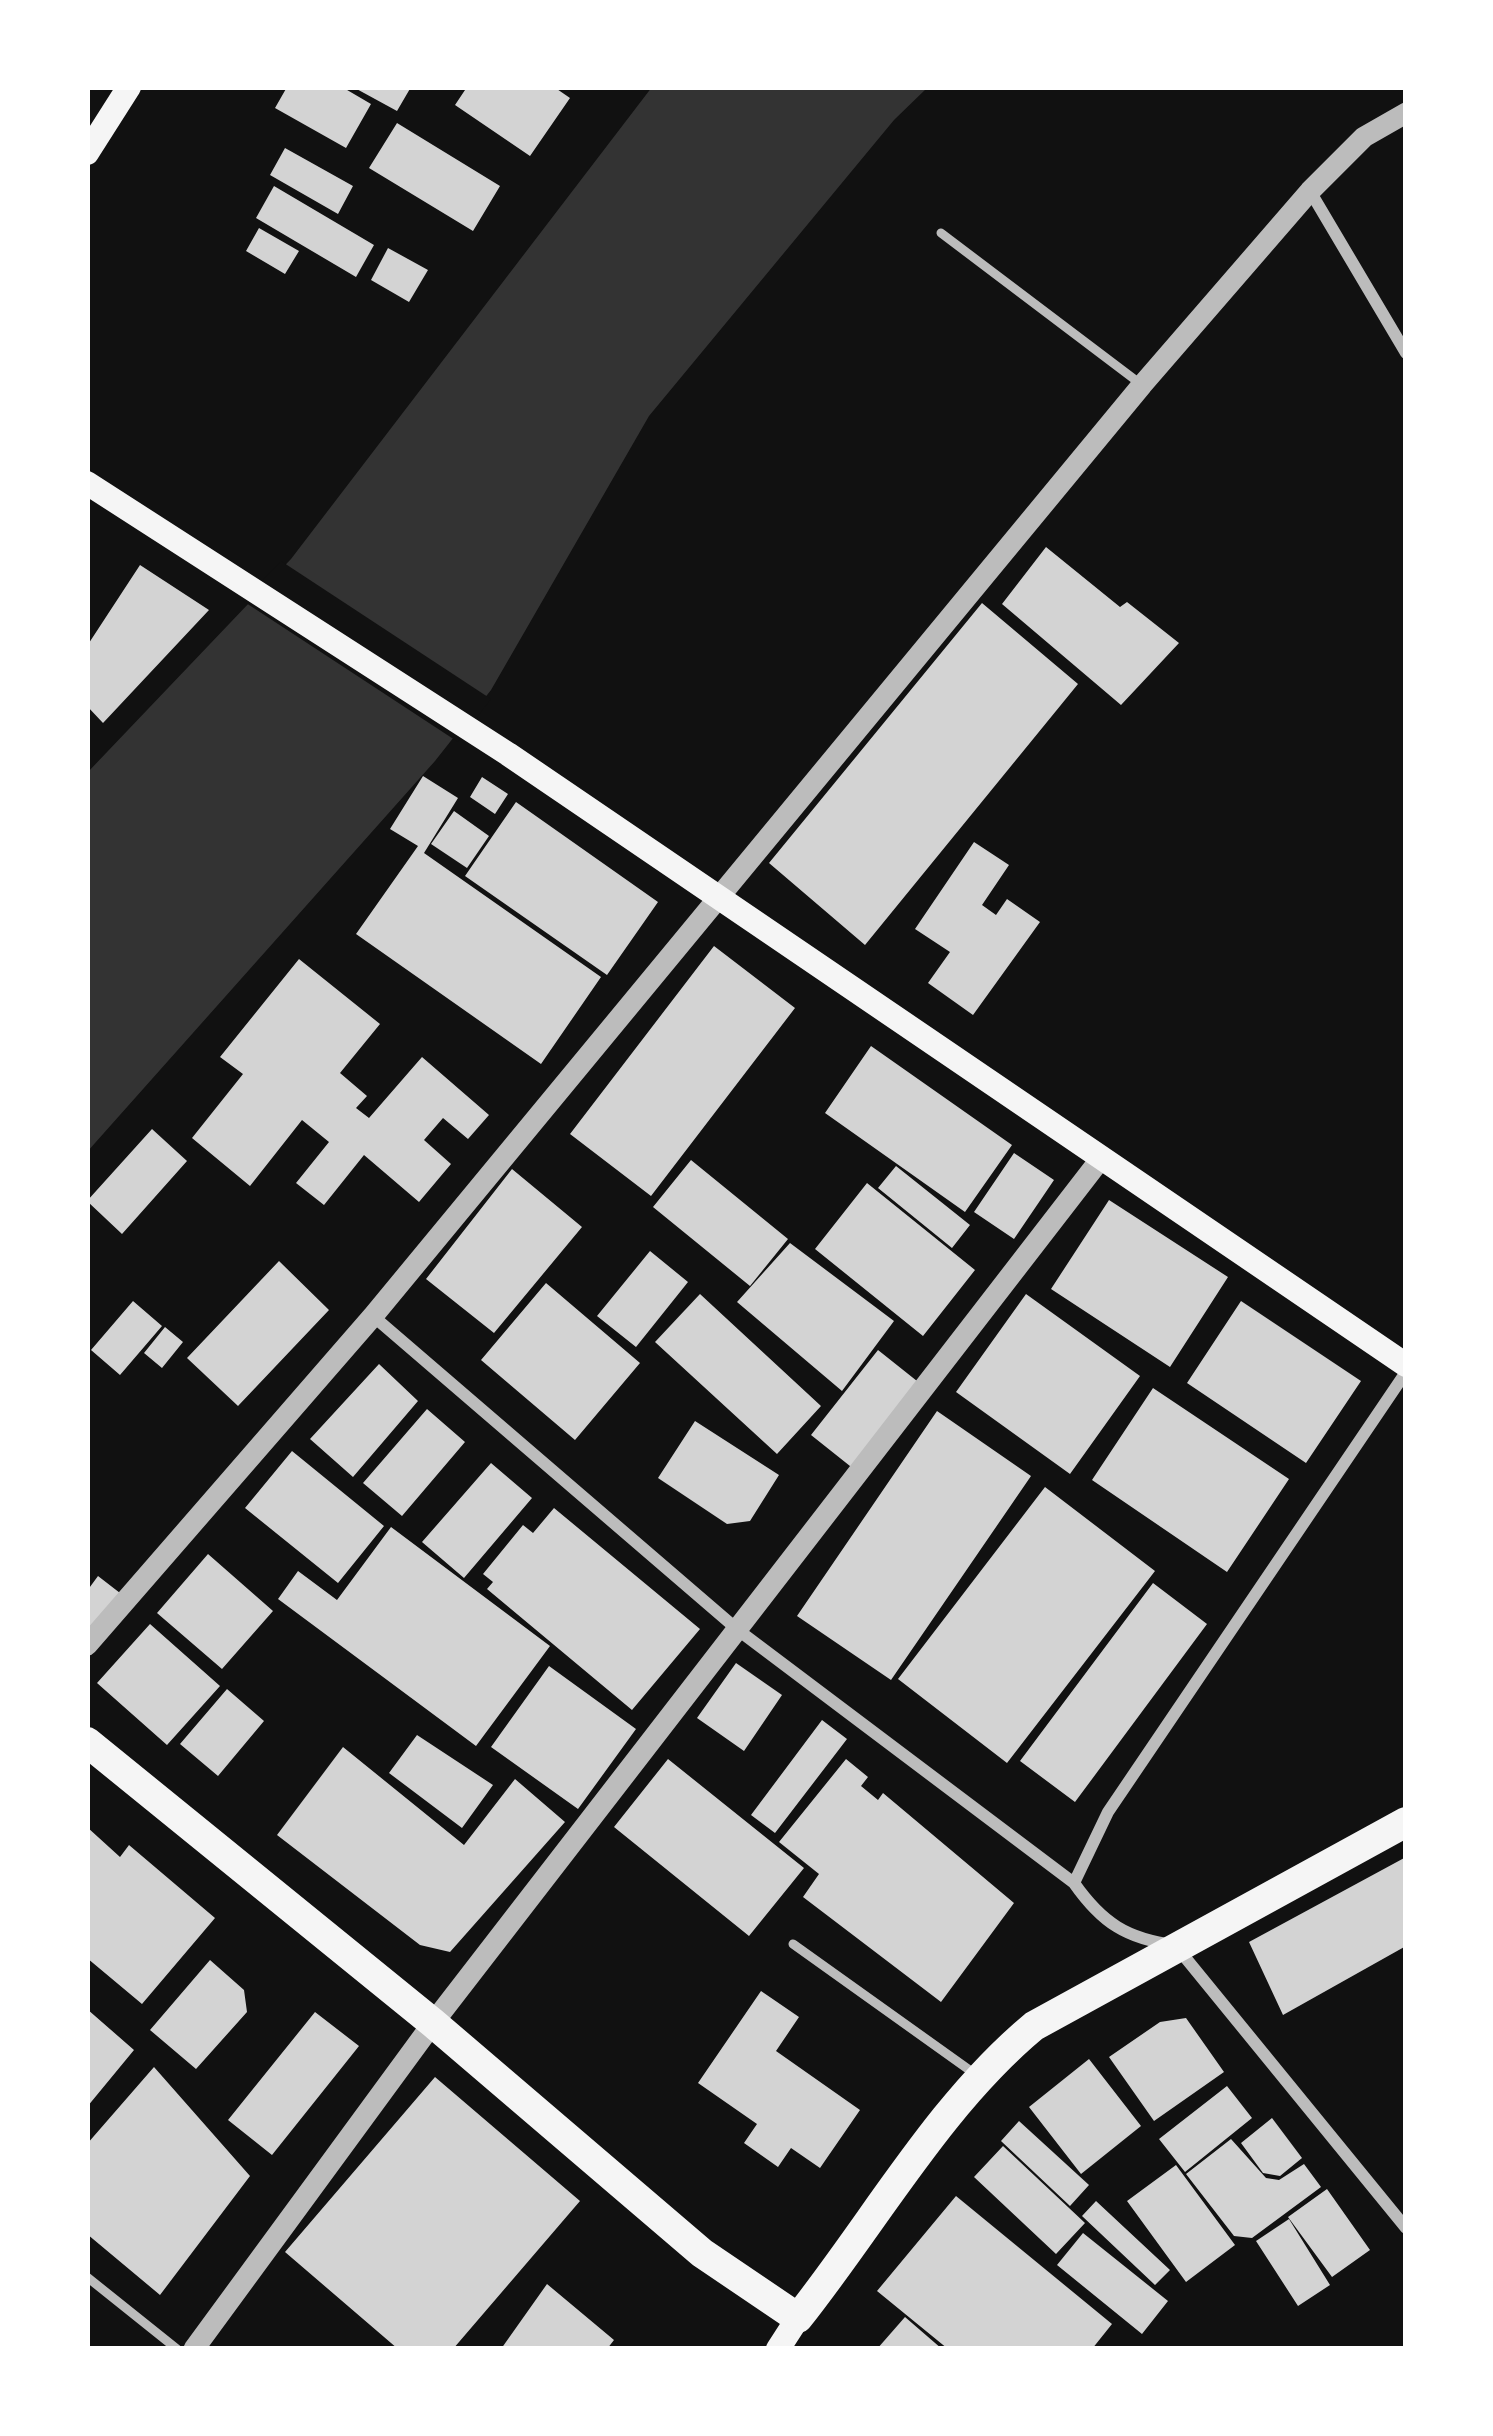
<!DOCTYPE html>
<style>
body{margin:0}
#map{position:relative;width:1493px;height:2436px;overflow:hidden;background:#111;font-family:"IBM Plex Sans",sans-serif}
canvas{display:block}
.frame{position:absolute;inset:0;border:90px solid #fff;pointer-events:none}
</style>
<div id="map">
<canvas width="1493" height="2436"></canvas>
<div class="frame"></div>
</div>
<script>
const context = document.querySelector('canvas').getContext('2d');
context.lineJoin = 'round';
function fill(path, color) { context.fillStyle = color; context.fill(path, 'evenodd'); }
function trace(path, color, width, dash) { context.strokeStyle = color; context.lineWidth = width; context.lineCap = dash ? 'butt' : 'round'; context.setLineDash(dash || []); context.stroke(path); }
const water = new Path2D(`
 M 652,87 L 928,87 L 894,120 L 649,416 L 491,690 L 435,761 L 87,1152 L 87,773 L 291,559 Z`);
const pier = new Path2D(`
 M 281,561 L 491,699 L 458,742 L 243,601 Z`);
const building = new Path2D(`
 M 287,87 L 342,87 L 371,104 L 346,148 L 275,108 Z
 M 353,87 L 411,87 L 397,111 Z
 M 467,87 L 554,87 L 570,98 L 530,156 L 455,105 Z
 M 397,123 L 500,186 L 473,231 L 369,168 Z
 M 285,148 L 353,186 L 338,214 L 270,175 Z
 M 274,186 L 374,245 L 356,277 L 256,218 Z
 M 259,228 L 299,251 L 285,274 L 246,251 Z
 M 388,248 L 428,270 L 409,302 L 371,280 Z
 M 1046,547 L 1120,607 L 1127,602 L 1179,643 L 1121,705 L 1002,604 Z
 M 140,565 L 209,610 L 103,723 L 87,706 L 87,646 Z
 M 982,603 L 1078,684 L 865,945 L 769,863 Z
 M 423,776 L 458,798 L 424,853 L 601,977 L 541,1064 L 356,934 L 418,846 L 390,829 Z
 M 482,777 L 508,794 L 495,814 L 470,797 Z
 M 516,802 L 658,902 L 607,975 L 465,876 Z
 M 454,811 L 489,836 L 467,868 L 431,844 Z
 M 974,842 L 1009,865 L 982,905 L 996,915 L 1007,899 L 1040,922 L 973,1015 L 928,983 L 950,952 L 915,929 Z
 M 714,946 L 795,1008 L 651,1196 L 570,1134 Z
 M 299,959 L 380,1024 L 340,1073 L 367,1096 L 356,1108 L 369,1118 L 422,1057 L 489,1115 L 468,1139 L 443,1118 L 424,1140 L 451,1164 L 419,1202 L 364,1155 L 324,1205 L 296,1183 L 329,1142 L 302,1120 L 250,1186 L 192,1138 L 243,1074 L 220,1057 Z
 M 871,1046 L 1012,1145 L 965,1212 L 825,1113 Z
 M 152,1129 L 187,1161 L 122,1234 L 87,1201 Z
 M 1014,1153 L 1054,1180 L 1014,1239 L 974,1212 Z
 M 691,1160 L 788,1239 L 750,1286 L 653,1207 Z
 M 896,1166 L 970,1225 L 952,1248 L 878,1188 Z
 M 512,1169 L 582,1227 L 494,1333 L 426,1279 Z
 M 867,1183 L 975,1270 L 923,1336 L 815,1249 Z
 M 1109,1200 L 1228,1277 L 1170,1367 L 1051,1289 Z
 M 790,1243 L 894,1321 L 842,1391 L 737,1302 Z
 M 650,1251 L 688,1282 L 636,1347 L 597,1316 Z
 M 279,1261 L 329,1310 L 238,1406 L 187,1358 Z
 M 546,1283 L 640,1363 L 575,1440 L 481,1360 Z
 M 700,1294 L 821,1406 L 777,1454 L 655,1342 Z
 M 1026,1294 L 1140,1376 L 1070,1474 L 956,1392 Z
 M 133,1301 L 162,1326 L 120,1375 L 91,1350 Z
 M 1241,1301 L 1361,1381 L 1306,1463 L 1187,1383 Z
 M 165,1327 L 183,1342 L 162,1368 L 144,1353 Z
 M 878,1350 L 922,1385 L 855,1470 L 811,1435 Z
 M 379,1364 L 418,1401 L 353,1477 L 310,1439 Z
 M 1153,1388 L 1289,1479 L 1227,1572 L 1092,1480 Z
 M 427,1409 L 465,1442 L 402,1516 L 363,1483 Z
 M 937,1411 L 1031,1476 L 891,1680 L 797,1616 Z
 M 695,1421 L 779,1475 L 750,1521 L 727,1524 L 658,1478 Z
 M 292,1451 L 384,1526 L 338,1583 L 245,1508 Z
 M 491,1463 L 532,1498 L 464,1578 L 422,1542 Z
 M 1045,1487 L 1155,1571 L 1007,1763 L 898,1679 Z
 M 554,1508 L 700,1629 L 632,1710 L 487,1589 L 493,1582 L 483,1574 L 523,1525 L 533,1533 Z
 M 391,1527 L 550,1646 L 476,1746 L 278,1599 L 298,1571 L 337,1600 Z
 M 208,1554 L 273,1611 L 222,1669 L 157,1613 Z
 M 98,1576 L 120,1593 L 87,1638 L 87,1591 Z
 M 1153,1583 L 1207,1624 L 1075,1802 L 1020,1761 Z
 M 150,1624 L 220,1686 L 167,1745 L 97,1683 Z
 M 736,1663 L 782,1695 L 744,1751 L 697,1718 Z
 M 549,1666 L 636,1729 L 578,1809 L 491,1747 Z
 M 227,1689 L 264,1721 L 218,1776 L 180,1744 Z
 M 822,1720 L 847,1739 L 775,1833 L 751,1815 Z
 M 417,1735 L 493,1785 L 462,1828 L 389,1773 Z
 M 343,1747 L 464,1845 L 515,1779 L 565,1822 L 450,1952 L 420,1945 L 277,1835 Z
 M 668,1759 L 804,1868 L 749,1936 L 614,1827 Z
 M 846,1759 L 868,1777 L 861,1786 L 878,1800 L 883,1793 L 1014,1903 L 941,2002 L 803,1897 L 819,1874 L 779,1842 Z
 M 87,1827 L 120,1857 L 129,1845 L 215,1918 L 142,2004 L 87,1958 Z
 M 1406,1857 L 1406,1946 L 1283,2015 L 1249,1942 Z
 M 210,1960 L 244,1990 L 247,2012 L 196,2069 L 150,2030 Z
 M 761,1991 L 799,2017 L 776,2051 L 860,2110 L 820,2168 L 791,2148 L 778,2167 L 744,2143 L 757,2124 L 698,2083 Z
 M 87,2009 L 134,2050 L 87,2107 Z
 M 315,2012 L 359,2046 L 272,2155 L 228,2120 Z
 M 1186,2018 L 1224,2072 L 1154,2121 L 1109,2057 L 1160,2022 Z
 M 1089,2059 L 1141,2126 L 1081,2174 L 1029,2107 Z
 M 154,2067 L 250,2176 L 160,2295 L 87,2234 L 87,2144 Z
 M 435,2077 L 580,2201 L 453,2349 L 398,2349 L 285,2252 Z
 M 1227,2086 L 1252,2118 L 1185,2172 L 1159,2139 Z
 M 1272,2118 L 1302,2158 L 1280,2176 L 1263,2173 L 1241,2143 Z
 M 1019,2121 L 1089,2185 L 1070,2206 L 1001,2141 Z
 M 1231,2139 L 1266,2178 L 1279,2180 L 1304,2164 L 1321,2187 L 1252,2238 L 1234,2236 L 1186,2174 Z
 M 1003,2146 L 1085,2223 L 1056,2254 L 974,2177 Z
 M 1176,2165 L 1235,2245 L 1186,2282 L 1127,2201 Z
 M 1327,2189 L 1370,2250 L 1332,2277 L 1288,2217 Z
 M 956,2196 L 1112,2324 L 1092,2349 L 948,2349 L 877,2291 Z
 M 1096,2201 L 1170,2270 L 1155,2285 L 1082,2216 Z
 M 1289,2219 L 1330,2285 L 1298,2306 L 1256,2241 Z
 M 1083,2233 L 1168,2301 L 1142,2334 L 1057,2265 Z
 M 547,2284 L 614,2340 L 607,2349 L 501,2349 Z
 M 905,2317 L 942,2349 L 877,2349 Z`);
const service = new Path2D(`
 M 941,233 L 1142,385
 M 793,1944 L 975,2074
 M 87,2277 L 177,2349`);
const minor = new Path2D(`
 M 1310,191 L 1406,353
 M 373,1316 L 738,1630 L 1074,1883 C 1102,1923 1127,1939 1175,1945 L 1406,2228
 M 1074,1883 L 1108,1812 L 1406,1372`);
const tertiary = new Path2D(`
 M 87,1645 L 373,1316 L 1142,385 L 1310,191 L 1364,137 L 1406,113
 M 194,2349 L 433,2023 L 1099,1161`);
const secondary = new Path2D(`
 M 87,153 L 129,87
 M 87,483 L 508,754 L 1406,1365
 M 778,2349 L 798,2318`);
const primary = new Path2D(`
 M 87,1742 L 433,2023 L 702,2253 L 798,2318 C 875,2221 939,2105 1034,2026 L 1406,1822`);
fill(water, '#333');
fill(pier, '#111');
fill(building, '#d3d3d3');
trace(service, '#bcbcbc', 9);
trace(minor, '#bcbcbc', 12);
trace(tertiary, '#bcbcbc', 21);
trace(secondary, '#f5f5f5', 24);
trace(primary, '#f5f5f5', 30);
</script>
